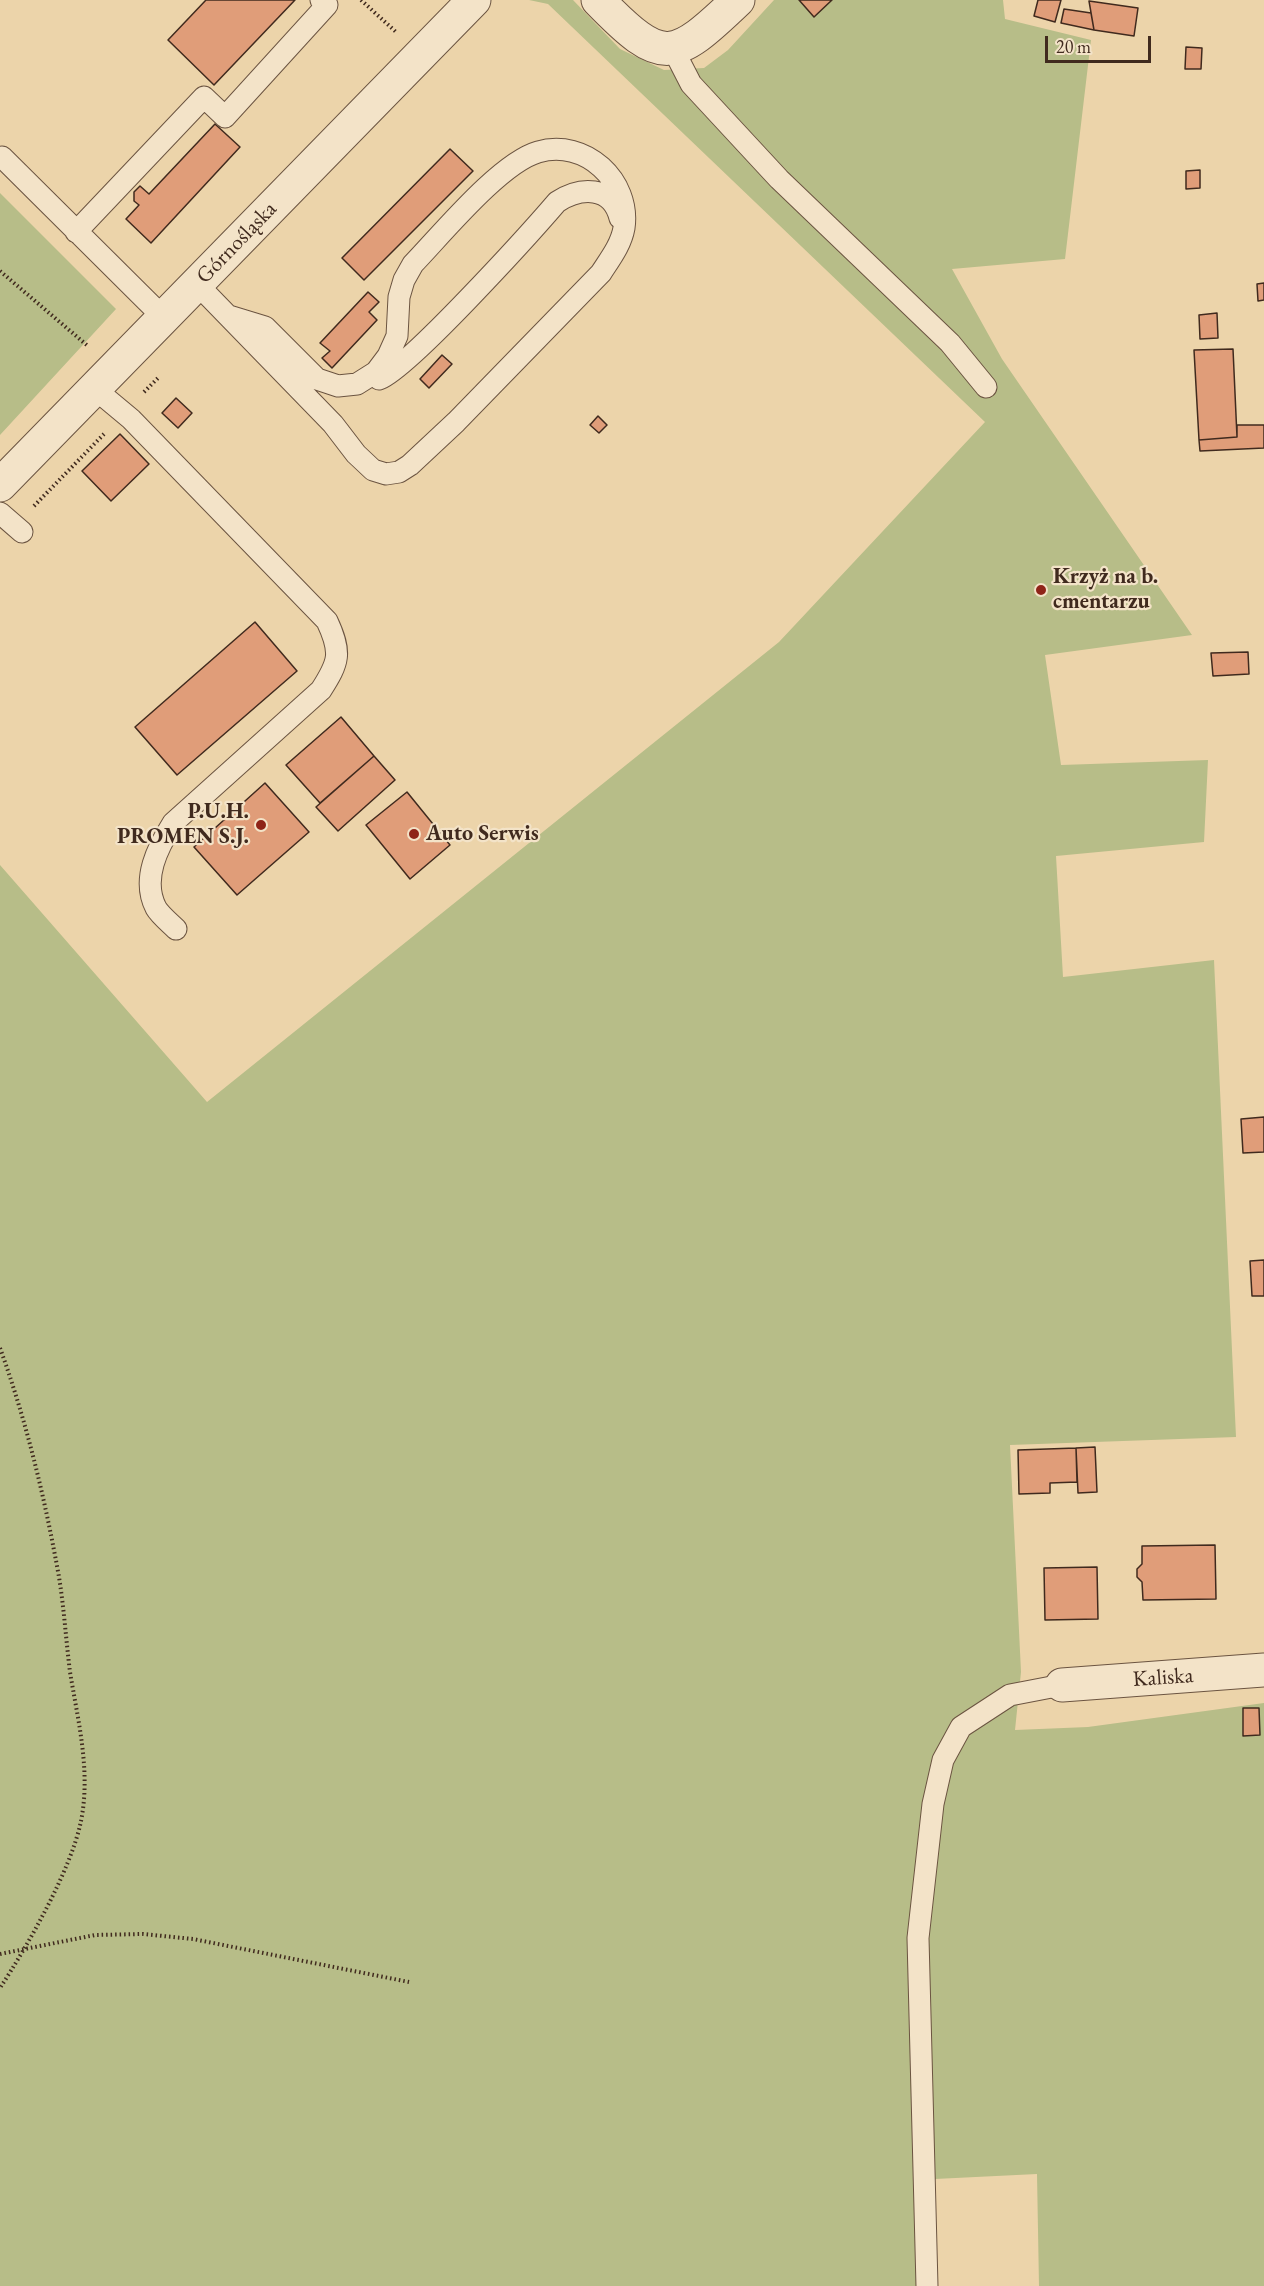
<!DOCTYPE html>
<meta charset="utf-8">
<style>
body{margin:0}
#map{position:relative;width:1264px;height:2286px;overflow:hidden;background:#ecd4aa;font-family:"EB Garamond",serif}
canvas{display:block}
.scale{position:absolute;left:1045px;top:36px;width:106px;height:27px;box-sizing:border-box;border:3px solid #402a1e;border-top:0;padding-left:8px;font-size:18px;line-height:21px;white-space:nowrap;color:#402a1e;-webkit-text-stroke:4px #f3e3c8;paint-order:stroke}
</style>
<div id="map">
<canvas width="1264" height="2286"></canvas>
<div class="scale">20 m</div>
</div>
<script>
const context = document.querySelector('canvas').getContext('2d');
context.lineJoin = 'round';
function fill(path, color) { context.fillStyle = color; context.fill(path, 'evenodd'); }
function trace(path, color, width, dash) { context.strokeStyle = color; context.lineWidth = width; context.lineCap = dash ? 'butt' : 'round'; context.setLineDash(dash || []); context.stroke(path); }
function label(font, color, halo, rows, align = 'center') {
  context.font = font + ' "EB Garamond",serif'; context.lineWidth = 4.5; context.setLineDash([]); context.textBaseline = 'middle'; context.strokeStyle = halo; context.fillStyle = color; for (const [text, x, y, turn = 0] of rows) {
    context.save(); context.translate(x, y); context.rotate((+turn || 0) * Math.PI / 180); context.textAlign = isNaN(turn) ? turn : align; if (halo) context.strokeText(text, 0, 0); context.fillText(text, 0, 0); context.restore();
  }
}
const green = new Path2D(`
 M 529,0 L 573,0 L 620,49 L 664,70 L 704,68 L 728,50 L 774,0 L 1003,0 L 1005,19 L 1091,40 L 1065,259 L 952,269 L 1002,359 L 1192,635 L 1045,655 L 1061,765 L 1208,760 L 1204,842 L 1056,856 L 1063,977 L 1214,960 L 1236,1437 L 1010,1445 L 1021,1672 L 1015,1730 L 1088,1727 L 1264,1703 L 1264,2286 L 1039,2286 L 1037,2174 L 935,2179 L 933,2286 L 0,2286 L 0,865 L 207,1102 L 779,642 L 985,422 L 548,4 Z
 M 0,193 L 116,309 L 0,435 Z`);
const building = new Path2D(`
 M 206,0 L 295,0 L 214,85 L 168,40 Z
 M 799,0 L 832,0 L 814,17 Z
 M 1038,0 L 1061,0 L 1055,22 L 1034,16 Z
 M 1089,1 L 1138,8 L 1134,36 L 1094,30 Z
 M 1064,9 L 1091,13 L 1094,30 L 1061,23 Z
 M 1186,47 L 1202,48 L 1201,69 L 1185,69 Z
 M 215,124 L 240,147 L 151,243 L 126,219 L 139,205 L 134,201 L 134,192 L 140,186 L 149,194 Z
 M 450,149 L 473,171 L 364,280 L 342,258 Z
 M 1200,170 L 1200,188 L 1186,189 L 1186,171 Z
 M 1264,283 L 1264,300 L 1258,301 L 1257,284 Z
 M 368,292 L 379,302 L 369,312 L 377,320 L 332,368 L 322,358 L 330,351 L 320,343 Z
 M 1217,313 L 1218,338 L 1200,339 L 1199,315 Z
 M 1233,349 L 1237,437 L 1199,440 L 1194,350 Z
 M 442,355 L 452,364 L 429,388 L 420,379 Z
 M 176,398 L 192,413 L 178,428 L 162,413 Z
 M 598,416 L 607,425 L 599,433 L 590,425 Z
 M 1237,425 L 1264,425 L 1264,448 L 1200,451 L 1199,440 L 1237,437 Z
 M 120,434 L 149,464 L 111,501 L 82,471 Z
 M 255,622 L 297,671 L 177,775 L 135,727 Z
 M 1248,652 L 1249,674 L 1213,676 L 1211,653 Z
 M 341,717 L 374,756 L 320,803 L 286,765 Z
 M 374,756 L 395,780 L 338,831 L 316,807 Z
 M 265,783 L 309,832 L 237,895 L 194,847 Z
 M 407,792 L 450,845 L 410,879 L 366,825 Z
 M 1264,1117 L 1264,1152 L 1243,1153 L 1241,1119 Z
 M 1264,1260 L 1264,1296 L 1252,1296 L 1250,1261 Z
 M 1095,1447 L 1097,1492 L 1078,1493 L 1076,1448 Z
 M 1076,1448 L 1077,1482 L 1050,1483 L 1050,1493 L 1019,1494 L 1018,1450 Z
 M 1215,1545 L 1216,1599 L 1143,1600 L 1142,1582 L 1137,1577 L 1137,1569 L 1142,1564 L 1142,1546 Z
 M 1097,1567 L 1098,1619 L 1045,1620 L 1044,1568 Z
 M 1243,1708 L 1259,1708 L 1260,1735 L 1243,1736 Z`);
const path = new Path2D(`
 M 361,0 L 396,32
 M 0,271 L 89,347
 M 144,392 L 158,378
 M 34,506 L 104,434
 M 0,1348 C 27,1423 45,1499 59,1577 C 64,1608 66,1640 70,1672 C 78,1721 91,1771 81,1821 C 71,1870 28,1945 0,1988
 M 0,1954 L 95,1935 L 143,1934 L 193,1939 L 409,1982`);
const service = new Path2D(`
 M 673,49 L 691,84 L 779,179 L 950,343 L 986,387
 M 2,157 L 164,318
 M 76,232 L 204,97 L 225,117 L 327,5 L 321,0
 M 197,284 L 333,424 L 356,454 L 373,470 L 386,474 L 399,472 L 410,465 L 456,422 L 601,273 C 610,259 621,245 624,228 C 631,181 585,138 538,152 C 500,163 442,234 413,264 L 404,280 L 399,297 L 397,336 L 388,356 L 376,372 L 357,384 L 338,386 L 317,379 L 265,327 L 229,316
 M 379,379 C 404,373 533,230 557,202 C 580,187 612,185 620,218
 M 95,389 L 131,419 L 327,621 C 342,653 339,662 321,690 L 173,823 C 158,847 141,879 156,908 C 160,915 170,923 176,929
 M 0,513 L 22,532
 M 927,2286 L 918,1938 L 933,1804 L 943,1760 L 961,1727 L 1010,1695 L 1062,1685`);
const minor = new Path2D(`
 M 598,0 C 663,67 673,62 738,0
 M 1062,1685 L 1264,1670`);
const tertiary = new Path2D(`
 M 0,485 L 474,0`);
const markers = [
 [1041,590,6,"#8f2418"],
 [261,825,6,"#8f2418"],
 [414,834,6,"#8f2418"]
];
const streetNames = [
 ["Górnośląska",237,243,-46],
 ["Kaliska",1163,1678,-4]
];
const poiNames = [
 ["Krzyż na b.",1053,577],
 ["cmentarzu",1053,602],
 ["P.U.H.",249,812,"right"],
 ["PROMEN S.J.",249,837,"right"],
 ["Auto Serwis",426,834]
];
fill(green, '#b7bd88');
fill(building, '#e09d79');
trace(building, '#402a1e', 1.5);
trace(service, '#6b5441', 23);
trace(minor, '#6b5441', 35);
trace(tertiary, '#6b5441', 35);
trace(path, '#402a1e', 4, [1.5, 3]);
trace(service, '#f3e3c8', 21);
trace(minor, '#f3e3c8', 33);
trace(tertiary, '#f3e3c8', 33);
for (const [x, y, r, color] of markers) { const dot = new Path2D(); dot.arc(x, y, r, 0, 2 * Math.PI); context.fillStyle = color; context.fill(dot); trace(dot, '#f3e3c8', 2); }
label('22px', '#402a1e', '#f3e3c8', streetNames);
label('bold 22px', '#402a1e', '#f3e3c8', poiNames, 'left');
</script>
